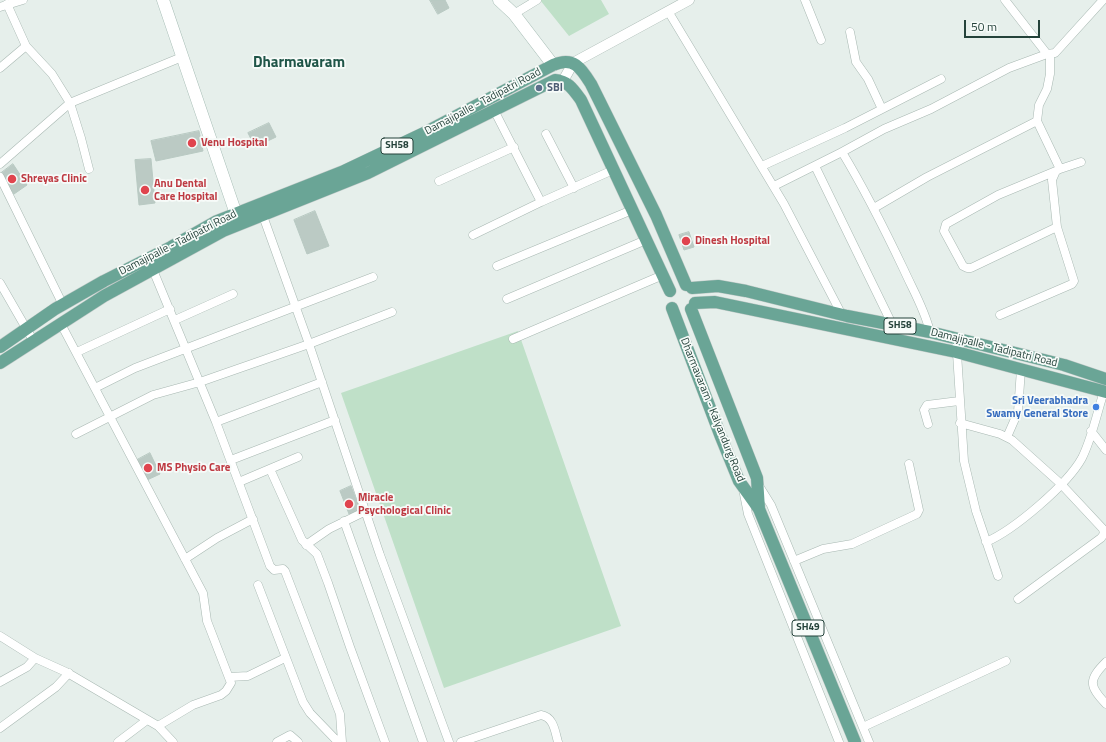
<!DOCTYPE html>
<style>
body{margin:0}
#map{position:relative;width:1106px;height:742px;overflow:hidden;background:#e6efeb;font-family:"Titillium Web",sans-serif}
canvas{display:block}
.scale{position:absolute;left:964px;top:20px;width:76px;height:18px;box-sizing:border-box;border:2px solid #24423a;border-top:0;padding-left:5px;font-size:12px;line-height:14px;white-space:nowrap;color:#24423a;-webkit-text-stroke:3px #f7fbf9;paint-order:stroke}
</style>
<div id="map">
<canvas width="1106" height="742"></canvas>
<div class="scale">50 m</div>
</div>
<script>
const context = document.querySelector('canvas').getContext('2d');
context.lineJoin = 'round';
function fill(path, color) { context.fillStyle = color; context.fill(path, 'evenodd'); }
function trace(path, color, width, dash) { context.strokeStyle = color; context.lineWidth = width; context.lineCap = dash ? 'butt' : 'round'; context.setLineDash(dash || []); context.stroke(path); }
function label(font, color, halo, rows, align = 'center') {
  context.font = font + ' "Titillium Web",sans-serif'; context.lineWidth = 3.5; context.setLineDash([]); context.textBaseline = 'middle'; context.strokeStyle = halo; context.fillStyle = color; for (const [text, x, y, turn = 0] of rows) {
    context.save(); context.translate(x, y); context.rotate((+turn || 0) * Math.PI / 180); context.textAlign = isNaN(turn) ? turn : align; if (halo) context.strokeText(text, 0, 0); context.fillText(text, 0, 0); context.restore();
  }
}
const green = new Path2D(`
 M 540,0 L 601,0 L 609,14 L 569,36 Z
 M 518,331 L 621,626 L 444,688 L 341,393 Z`);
const building = new Path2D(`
 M 430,0 L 445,0 L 449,8 L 438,14 Z
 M 269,123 L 276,137 L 255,147 L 248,133 Z
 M 199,131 L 203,151 L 156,161 L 151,141 Z
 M 151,159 L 155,203 L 139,205 L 135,160 Z
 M 13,164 L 27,185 L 14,194 L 0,174 Z
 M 315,211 L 329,246 L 307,254 L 294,220 Z
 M 689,232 L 694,247 L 684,250 L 679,235 Z
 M 150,453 L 160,474 L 147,480 L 137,460 Z
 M 351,486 L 360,510 L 349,514 L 340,491 Z`);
const minor = new Path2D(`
 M 805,0 L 821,40
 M 7,4 L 26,46 L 52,74 L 70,103 L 81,138 L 89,169
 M 0,7 L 23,0
 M 668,11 L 784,204 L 842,315
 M 514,14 L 537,0
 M 850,32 L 856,62 L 868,79 L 882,109
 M 1047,54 L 1055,53 L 1103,0
 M 0,68 L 26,46
 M 494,110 L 541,202
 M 1037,121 L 1060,169
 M 546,134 L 574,188
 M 0,164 L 70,103 L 182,57
 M 762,166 L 845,128 L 941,79
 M 815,166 L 892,324
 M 1056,171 L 998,195 L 946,224 L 944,231 L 963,266 L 967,268 L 971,268 L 1057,227
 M 0,177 L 63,305
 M 439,181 L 514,147
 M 774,186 L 842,152
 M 874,208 L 927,177 L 1037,121 L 1039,105 L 1047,89 L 1050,74 L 1050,55
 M 263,216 L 309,344 L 380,555 L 449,742
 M 473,235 L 541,202 L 613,170
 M 497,266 L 632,210
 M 153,270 L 216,422 L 270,566 L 274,570 L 283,569 L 285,571 L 340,714 L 342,742
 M 0,283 L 34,342
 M 507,299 L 646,240
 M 1000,315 L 1072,284 L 1074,281 L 1057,227 L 1052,180 L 1056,171 L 1060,169 L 1081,162
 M 175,320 L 233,294
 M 930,332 C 925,310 913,290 904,270 C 885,230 865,190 842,152 L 884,129 L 931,109 L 1009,68 L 1047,54 L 1005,0
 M 956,338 L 964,461 L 976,511 L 998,576
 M 513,339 L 663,275
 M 77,352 L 170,309
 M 95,388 L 135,368 L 373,277
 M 216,422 L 322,382
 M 960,423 L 1000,434 L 1012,440 L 1061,484 L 1103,529 L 1104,534 L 1101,538 L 1018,599
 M 928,424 L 924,410 L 927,405 L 959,401
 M 1091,431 L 1106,450
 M 76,434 L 153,395 L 200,382 L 309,344 L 392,312
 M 1007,437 L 1018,412 L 1021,369
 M 231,460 L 335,420
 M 270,469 L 302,540 L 317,554 L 328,583 L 350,647 L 385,742
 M 239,482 L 298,457
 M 758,484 L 771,505 L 869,742
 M 743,489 L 748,514 L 839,742
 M 344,521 L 423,742
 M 986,542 C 1014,530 1067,485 1082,458 C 1092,438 1097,413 1104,391
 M 306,545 L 329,529 L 366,511
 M 185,559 L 217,538 L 253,519
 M 794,561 L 823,549 L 852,544 L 917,514 L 919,510 L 909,464
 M 258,585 L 303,702 L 310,713 L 338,742
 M 0,636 L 35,658 L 66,672 L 158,726 L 193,705 L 221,695 L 226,691 L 231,683 L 207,621 L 203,593 L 61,324
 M 1106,662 C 1088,680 1089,686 1106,704
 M 229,677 L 248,676 L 285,658
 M 0,682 L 27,667 L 35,658
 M 158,726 L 173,742
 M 863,727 L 1006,661
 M 0,728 L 56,687 L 69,673
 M 118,742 L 147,720
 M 277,742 L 290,735 L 298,742
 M 461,742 L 541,715 C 554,717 555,732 558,742`);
const tertiary = new Path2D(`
 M 563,81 L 573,63 L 689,0`);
const secondary = new Path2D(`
 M 163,0 L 236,214
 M 499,0 L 514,14 L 553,65`);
const primary = new Path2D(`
 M 692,288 L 718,286 L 746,291 L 847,316 L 930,332 L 1064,365 L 1106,379
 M 695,303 L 715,302 L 956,352 L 1106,392
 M 672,308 L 721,437 L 739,481 L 759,509 L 855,742
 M 691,309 L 757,478 L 759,509
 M 0,347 L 55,309 L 104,281 L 171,247 L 217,221 L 344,171 L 424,133 L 553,65 C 574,56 581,68 591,84 L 656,215 L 686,285
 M 0,363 L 104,296 L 223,231 L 368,173 L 555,80 C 568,81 573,89 581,100 L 670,291`);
const markers = [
 [539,88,4,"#5c6f8a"],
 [192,143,5,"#e0444e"],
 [12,179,5,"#e0444e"],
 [145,190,5,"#e0444e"],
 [686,241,5,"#e0444e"],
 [1096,407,4,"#3f7fe0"],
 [148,468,5,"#e0444e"],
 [349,504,5,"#e0444e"]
];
const shields = [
 [397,146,32],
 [900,326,32],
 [808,628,32]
];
const shieldNames = [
 ["SH58",397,146],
 ["SH58",900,326],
 ["SH49",808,628]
];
const serviceNames = [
 ["SBI",547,88]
];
const streetNames = [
 ["Damajipalle - Tadipatri Road",483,102,-28],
 ["Damajipalle - Tadipatri Road",178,243,-27],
 ["Damajipalle - Tadipatri Road",994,348,14],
 ["Dharmavaram - Kalyandurg Road",712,410,68]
];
const healthNames = [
 ["Venu Hospital",201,143],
 ["Shreyas Clinic",21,179],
 ["Anu Dental",154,184],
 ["Care Hospital",154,197],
 ["Dinesh Hospital",695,241],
 ["MS Physio Care",157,468],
 ["Miracle",358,498],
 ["Psychological Clinic",358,511]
];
const shopNames = [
 ["Sri Veerabhadra",1088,401],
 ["Swamy General Store",1088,414]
];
const districtNames = [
 ["Dharmavaram",299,63]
];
fill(green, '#bfe0c8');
fill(building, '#bbcac4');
trace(building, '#b8c9c2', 1);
trace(minor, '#a8b8b2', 9);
trace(tertiary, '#a8b8b2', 11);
trace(secondary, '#a4bbb3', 13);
trace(primary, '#c2cac8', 13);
trace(minor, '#fff', 8);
trace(tertiary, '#fff', 10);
trace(secondary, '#fff', 12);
trace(primary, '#6aa596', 12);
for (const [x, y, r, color] of markers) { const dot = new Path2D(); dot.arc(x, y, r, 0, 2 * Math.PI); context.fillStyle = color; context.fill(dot); trace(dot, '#f7fbf9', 1.5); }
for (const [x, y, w] of shields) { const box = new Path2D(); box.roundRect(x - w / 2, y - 8, w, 16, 3); context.fillStyle = '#f7fbf9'; context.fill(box); trace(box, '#24423a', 1); }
label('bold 10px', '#24423a', null, shieldNames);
label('bold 11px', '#4e5e75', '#f7fbf9', serviceNames, 'left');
label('11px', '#24423a', '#f7fbf9', streetNames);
label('bold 11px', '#be3a42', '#f7fbf9', healthNames, 'left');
label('bold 11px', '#366cbe', '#f7fbf9', shopNames, 'right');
label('bold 15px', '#1f5548', '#f7fbf9', districtNames);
</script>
